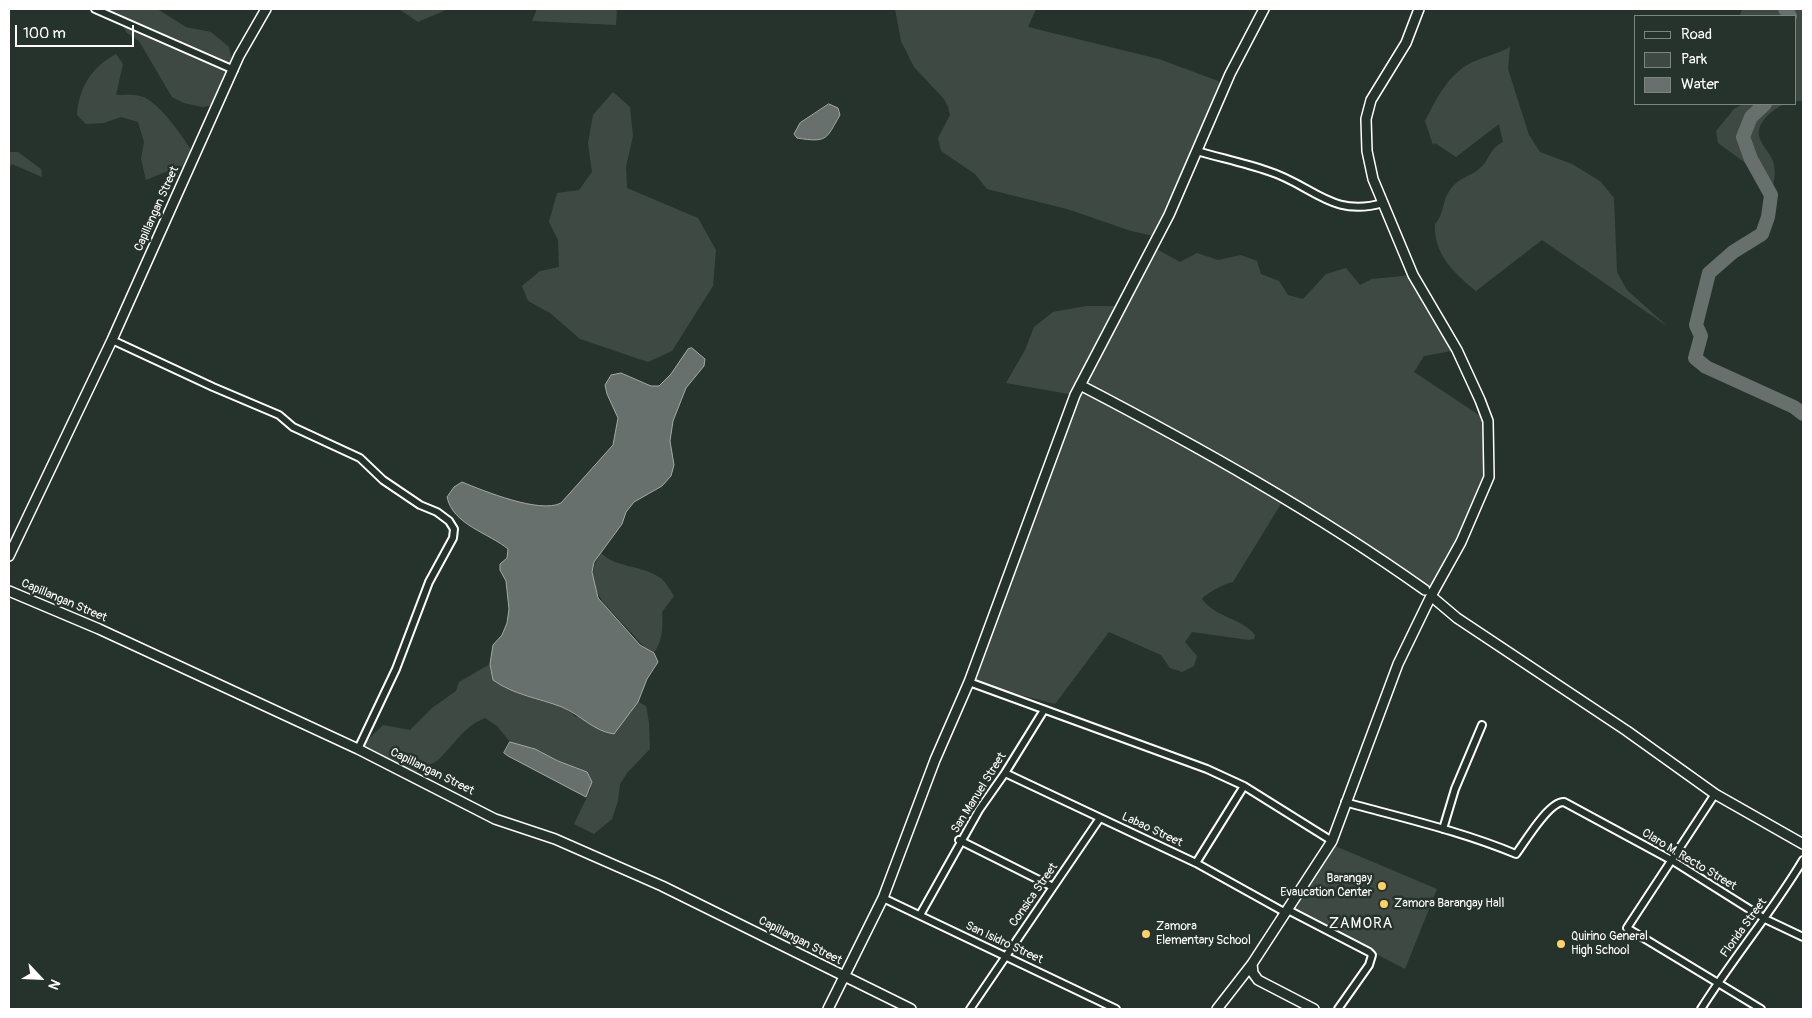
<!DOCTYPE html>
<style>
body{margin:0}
#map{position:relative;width:1812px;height:1018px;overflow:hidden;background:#26332d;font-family:Pangolin,sans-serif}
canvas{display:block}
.frame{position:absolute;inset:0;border:10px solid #fff;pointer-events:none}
.legend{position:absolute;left:1634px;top:15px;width:162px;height:90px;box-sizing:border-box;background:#26332d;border:1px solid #7d8581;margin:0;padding:6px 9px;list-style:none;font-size:15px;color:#fff}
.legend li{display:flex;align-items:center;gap:10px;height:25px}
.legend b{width:25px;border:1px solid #7d8581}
.north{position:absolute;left:15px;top:953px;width:50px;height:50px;-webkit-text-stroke:4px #26332d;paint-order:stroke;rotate:115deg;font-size:14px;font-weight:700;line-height:20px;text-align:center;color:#fff}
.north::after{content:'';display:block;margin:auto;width:18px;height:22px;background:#fff;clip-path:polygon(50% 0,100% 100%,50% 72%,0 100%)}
.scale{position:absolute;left:15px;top:25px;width:119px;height:22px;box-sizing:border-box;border:2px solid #fff;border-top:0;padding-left:6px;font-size:15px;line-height:18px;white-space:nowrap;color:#fff;-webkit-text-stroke:4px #26332d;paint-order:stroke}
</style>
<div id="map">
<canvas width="1812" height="1018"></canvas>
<div class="frame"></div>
<ul class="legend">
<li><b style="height:6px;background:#26332d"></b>Road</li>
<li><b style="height:14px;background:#3e4944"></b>Park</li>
<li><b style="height:14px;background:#67706c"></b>Water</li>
</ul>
<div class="north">N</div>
<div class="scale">100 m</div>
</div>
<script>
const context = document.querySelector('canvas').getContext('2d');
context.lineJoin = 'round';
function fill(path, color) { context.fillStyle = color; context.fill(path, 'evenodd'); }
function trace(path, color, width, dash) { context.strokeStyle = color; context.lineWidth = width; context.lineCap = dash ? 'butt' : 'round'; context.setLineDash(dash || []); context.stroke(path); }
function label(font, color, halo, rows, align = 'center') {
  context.font = font + ' Pangolin,sans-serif'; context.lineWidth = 5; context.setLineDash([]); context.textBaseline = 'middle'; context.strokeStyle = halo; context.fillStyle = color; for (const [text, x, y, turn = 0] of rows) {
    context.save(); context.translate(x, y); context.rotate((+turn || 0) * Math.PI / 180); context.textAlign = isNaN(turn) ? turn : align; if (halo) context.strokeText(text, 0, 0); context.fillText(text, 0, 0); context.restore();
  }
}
const green = new Path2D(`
 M 95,9 L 157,9 L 186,27 L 211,32 L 229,47 L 234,70 L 218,105 L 202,107 L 184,103 L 172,97 L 139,41 L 127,33 L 118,18 Z
 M 399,9 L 448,9 L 418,22 Z
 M 537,9 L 617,9 L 616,25 L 532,21 Z
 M 895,9 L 1036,9 L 1028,27 L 1159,59 L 1218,81 L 1223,90 L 1158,237 L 1131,231 L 1067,209 L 987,189 L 975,174 L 941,151 L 938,138 L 950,115 L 948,107 L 944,99 L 914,67 L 901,41 Z
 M 1742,9 L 1803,9 L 1802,101 L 1796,101 L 1796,16 L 1740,15 Z
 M 1510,47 L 1508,69 L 1529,135 L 1540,152 L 1572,164 L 1600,181 L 1614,198 L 1617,272 L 1627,290 L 1667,326 L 1542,240 L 1476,291 C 1455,274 1433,254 1435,224 C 1443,215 1442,206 1447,195 C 1457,176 1468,179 1480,168 C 1491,159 1486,152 1503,142 L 1499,124 L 1456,157 L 1435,143 L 1433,145 L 1425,121 C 1436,100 1446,78 1467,65 C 1480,57 1497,55 1510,47 Z
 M 116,54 L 123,64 L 116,95 C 123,95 133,94 140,96 C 160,101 184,139 195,156 L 189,169 L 180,166 L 146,180 L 141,159 L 144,142 L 138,122 L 121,117 L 104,123 L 86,124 L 77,115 C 79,87 92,67 116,54 Z
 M 613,92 L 630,107 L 633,136 L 626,167 L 627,188 L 698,218 L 716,250 L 713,286 L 672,351 L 648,362 L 580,339 L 550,313 L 528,301 L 522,286 L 540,271 L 559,267 L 558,240 L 549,222 L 557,193 L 579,190 L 592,172 L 588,143 L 593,115 Z
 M 1743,104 L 1784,104 C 1772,110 1754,124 1760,139 C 1763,147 1769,152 1772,159 C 1776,167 1775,178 1773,186 L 1759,186 L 1751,167 L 1718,143 L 1716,131 L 1734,109 Z
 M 9,152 L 18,152 L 41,169 L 42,177 L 12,164 L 9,168 Z
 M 1153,247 L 1180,262 L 1197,253 L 1218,260 L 1241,255 L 1257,261 L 1261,274 L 1279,281 L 1288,295 L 1303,299 L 1326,274 L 1346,268 L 1360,285 L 1372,279 L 1413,275 L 1457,350 L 1424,356 L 1414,372 L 1488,421 L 1489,477 L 1431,596 L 1368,550 L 1284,499 L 1233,582 C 1225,583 1207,593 1202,599 C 1216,618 1240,617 1255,635 L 1254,639 L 1249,640 L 1192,632 L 1185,642 L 1197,656 L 1194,666 L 1182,672 L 1170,668 L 1161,655 L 1109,632 L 1055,704 L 969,682 L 1074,395 L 1006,383 L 1025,350 L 1034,327 L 1053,312 L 1086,306 L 1121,306 Z
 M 601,553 C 616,568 641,565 659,577 C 665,580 670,590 674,596 L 662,612 C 663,627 663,639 654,653 C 640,645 637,638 626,627 C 606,605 579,584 601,553 Z
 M 490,664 L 493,680 L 519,694 L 565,708 L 576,717 L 626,718 L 638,702 L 646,706 L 649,723 L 650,749 L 627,773 L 620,784 L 618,801 L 612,819 L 594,834 L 574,824 L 591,789 L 587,772 L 558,761 L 535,749 L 510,742 L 497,726 L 485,718 C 464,726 454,745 438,760 C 432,765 419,769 411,775 L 358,749 L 383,725 L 410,730 L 432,708 L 456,691 L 459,682 Z
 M 1328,843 L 1437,889 L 1405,969 L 1290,909 Z`);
const water = new Path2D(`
 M 829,104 L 838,108 L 840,115 C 826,139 828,143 797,138 L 794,134 L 800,123 Z
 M 692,348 L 705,359 L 704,366 L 686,388 L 673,421 L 670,441 L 674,465 L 671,476 L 662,486 L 634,502 L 626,512 L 622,524 L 594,562 L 592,572 L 598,598 L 640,645 L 654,653 L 658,662 L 647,679 L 638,702 L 614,734 C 593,731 581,715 562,707 C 538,698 514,695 493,680 L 490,664 L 493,645 L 502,635 L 507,623 L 509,609 L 506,581 L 500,570 L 500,564 L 507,558 L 508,549 C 489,533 453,525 447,497 L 454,487 L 462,482 C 484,491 540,514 561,503 L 613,445 L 618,418 L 607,394 L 605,385 L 611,375 L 621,373 L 651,386 L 659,386 L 671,374 L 688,349 Z
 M 510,742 L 535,749 L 558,761 L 587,772 L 592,782 L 586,797 L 508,756 L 504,753 Z`);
const river = new Path2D(`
 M 1785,9 L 1790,16
 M 1765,104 L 1751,117 L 1743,137 L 1751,159 L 1771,195 L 1768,217 L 1762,234 L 1733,252 L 1709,273 L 1696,325 L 1701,336 L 1695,358 L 1706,367 L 1794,407 L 1803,414`);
const street = new Path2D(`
 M 95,9 L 234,70
 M 1197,151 C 1221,158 1245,163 1268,171 C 1313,185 1331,218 1383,203
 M 112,340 L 213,387 L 279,415 L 293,427 L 360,458 L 383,480 L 420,505 L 437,512 L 449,521 L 454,529 L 453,538 L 429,582 L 396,669 L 358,749
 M 969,682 L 1207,769 L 1244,786 L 1332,841
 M 1005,773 L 1196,863 L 1286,913
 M 1715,794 L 1627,928 L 1761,1009
 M 1345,802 C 1402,818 1461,831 1516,854 C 1525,842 1549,801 1564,802 L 1673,861 L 1765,919 L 1803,937
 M 1443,829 L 1455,789 L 1482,725
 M 959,840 L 1053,887
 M 1196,863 L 1244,786
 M 883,898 L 1116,1009
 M 1288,910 L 1369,952 L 1372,955 L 1369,965 L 1338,1009
 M 920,915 L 979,810 L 1005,773 L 1044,710
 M 970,1009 L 1100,818
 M 1701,1009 C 1733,958 1772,912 1803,860`);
const secondary = new Path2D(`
 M 1080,385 C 1199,447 1315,512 1425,590
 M 9,556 L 112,340 L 239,56 L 266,9
 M 9,591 L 99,629 L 358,749 L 495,819 L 555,839 L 662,886 L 911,1009
 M 1431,596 L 1457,618 L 1627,731 L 1715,794 L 1803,844
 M 1252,964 L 1253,973 L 1258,980 L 1314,1009
 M 828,1009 L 883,898 L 935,760 L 969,682 L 1075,395 L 1169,215 L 1230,74 L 1264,9
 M 1217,1009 L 1252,964 L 1332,841 L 1398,664 L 1431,596 L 1461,542 L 1489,477 L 1488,421 L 1480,400 L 1457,350 L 1413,275 L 1373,179 L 1367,151 L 1366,119 L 1371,100 L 1406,43 L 1419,9`);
const markers = [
 [1382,886,5,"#ffd166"],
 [1384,904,5,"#ffd166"],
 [1146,934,5,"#ffd166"],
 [1561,944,5,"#ffd166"]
];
const streetNames = [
 ["Capillangan Street",157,209,-66],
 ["Capillangan Street",64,601,23],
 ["Capillangan Street",432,772,26],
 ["San Manuel Street",979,793,-58],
 ["Labao Street",1152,830,25],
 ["Claro M. Recto Street",1689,860,31],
 ["Consica Street",1034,895,-55],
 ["Florida Street",1744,928,-54],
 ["Capillangan Street",800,941,27],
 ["San Isidro Street",1004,943,25]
];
const poiNames = [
 ["Barangay",1372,879,"right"],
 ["Evaucation Center",1372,893,"right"],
 ["Zamora Barangay Hall",1394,904],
 ["Zamora",1156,927],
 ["Elementary School",1156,941],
 ["Quirino General",1571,937],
 ["High School",1571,951]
];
const quarterNames = [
 ["ZAMORA",1361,924]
];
fill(green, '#3e4944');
fill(water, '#67706c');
trace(water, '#a4a9a7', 1);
trace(river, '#67706c', 14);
trace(street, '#fff', 10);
trace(secondary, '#fff', 12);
trace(street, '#26332d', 6);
trace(secondary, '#26332d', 9);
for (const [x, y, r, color] of markers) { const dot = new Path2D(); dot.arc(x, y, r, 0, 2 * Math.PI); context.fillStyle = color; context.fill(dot); trace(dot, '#26332d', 2); }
label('12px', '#fff', '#26332d', streetNames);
label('12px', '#fff', '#26332d', poiNames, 'left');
context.letterSpacing = '1px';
label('15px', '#fff', '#26332d', quarterNames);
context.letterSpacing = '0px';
</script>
